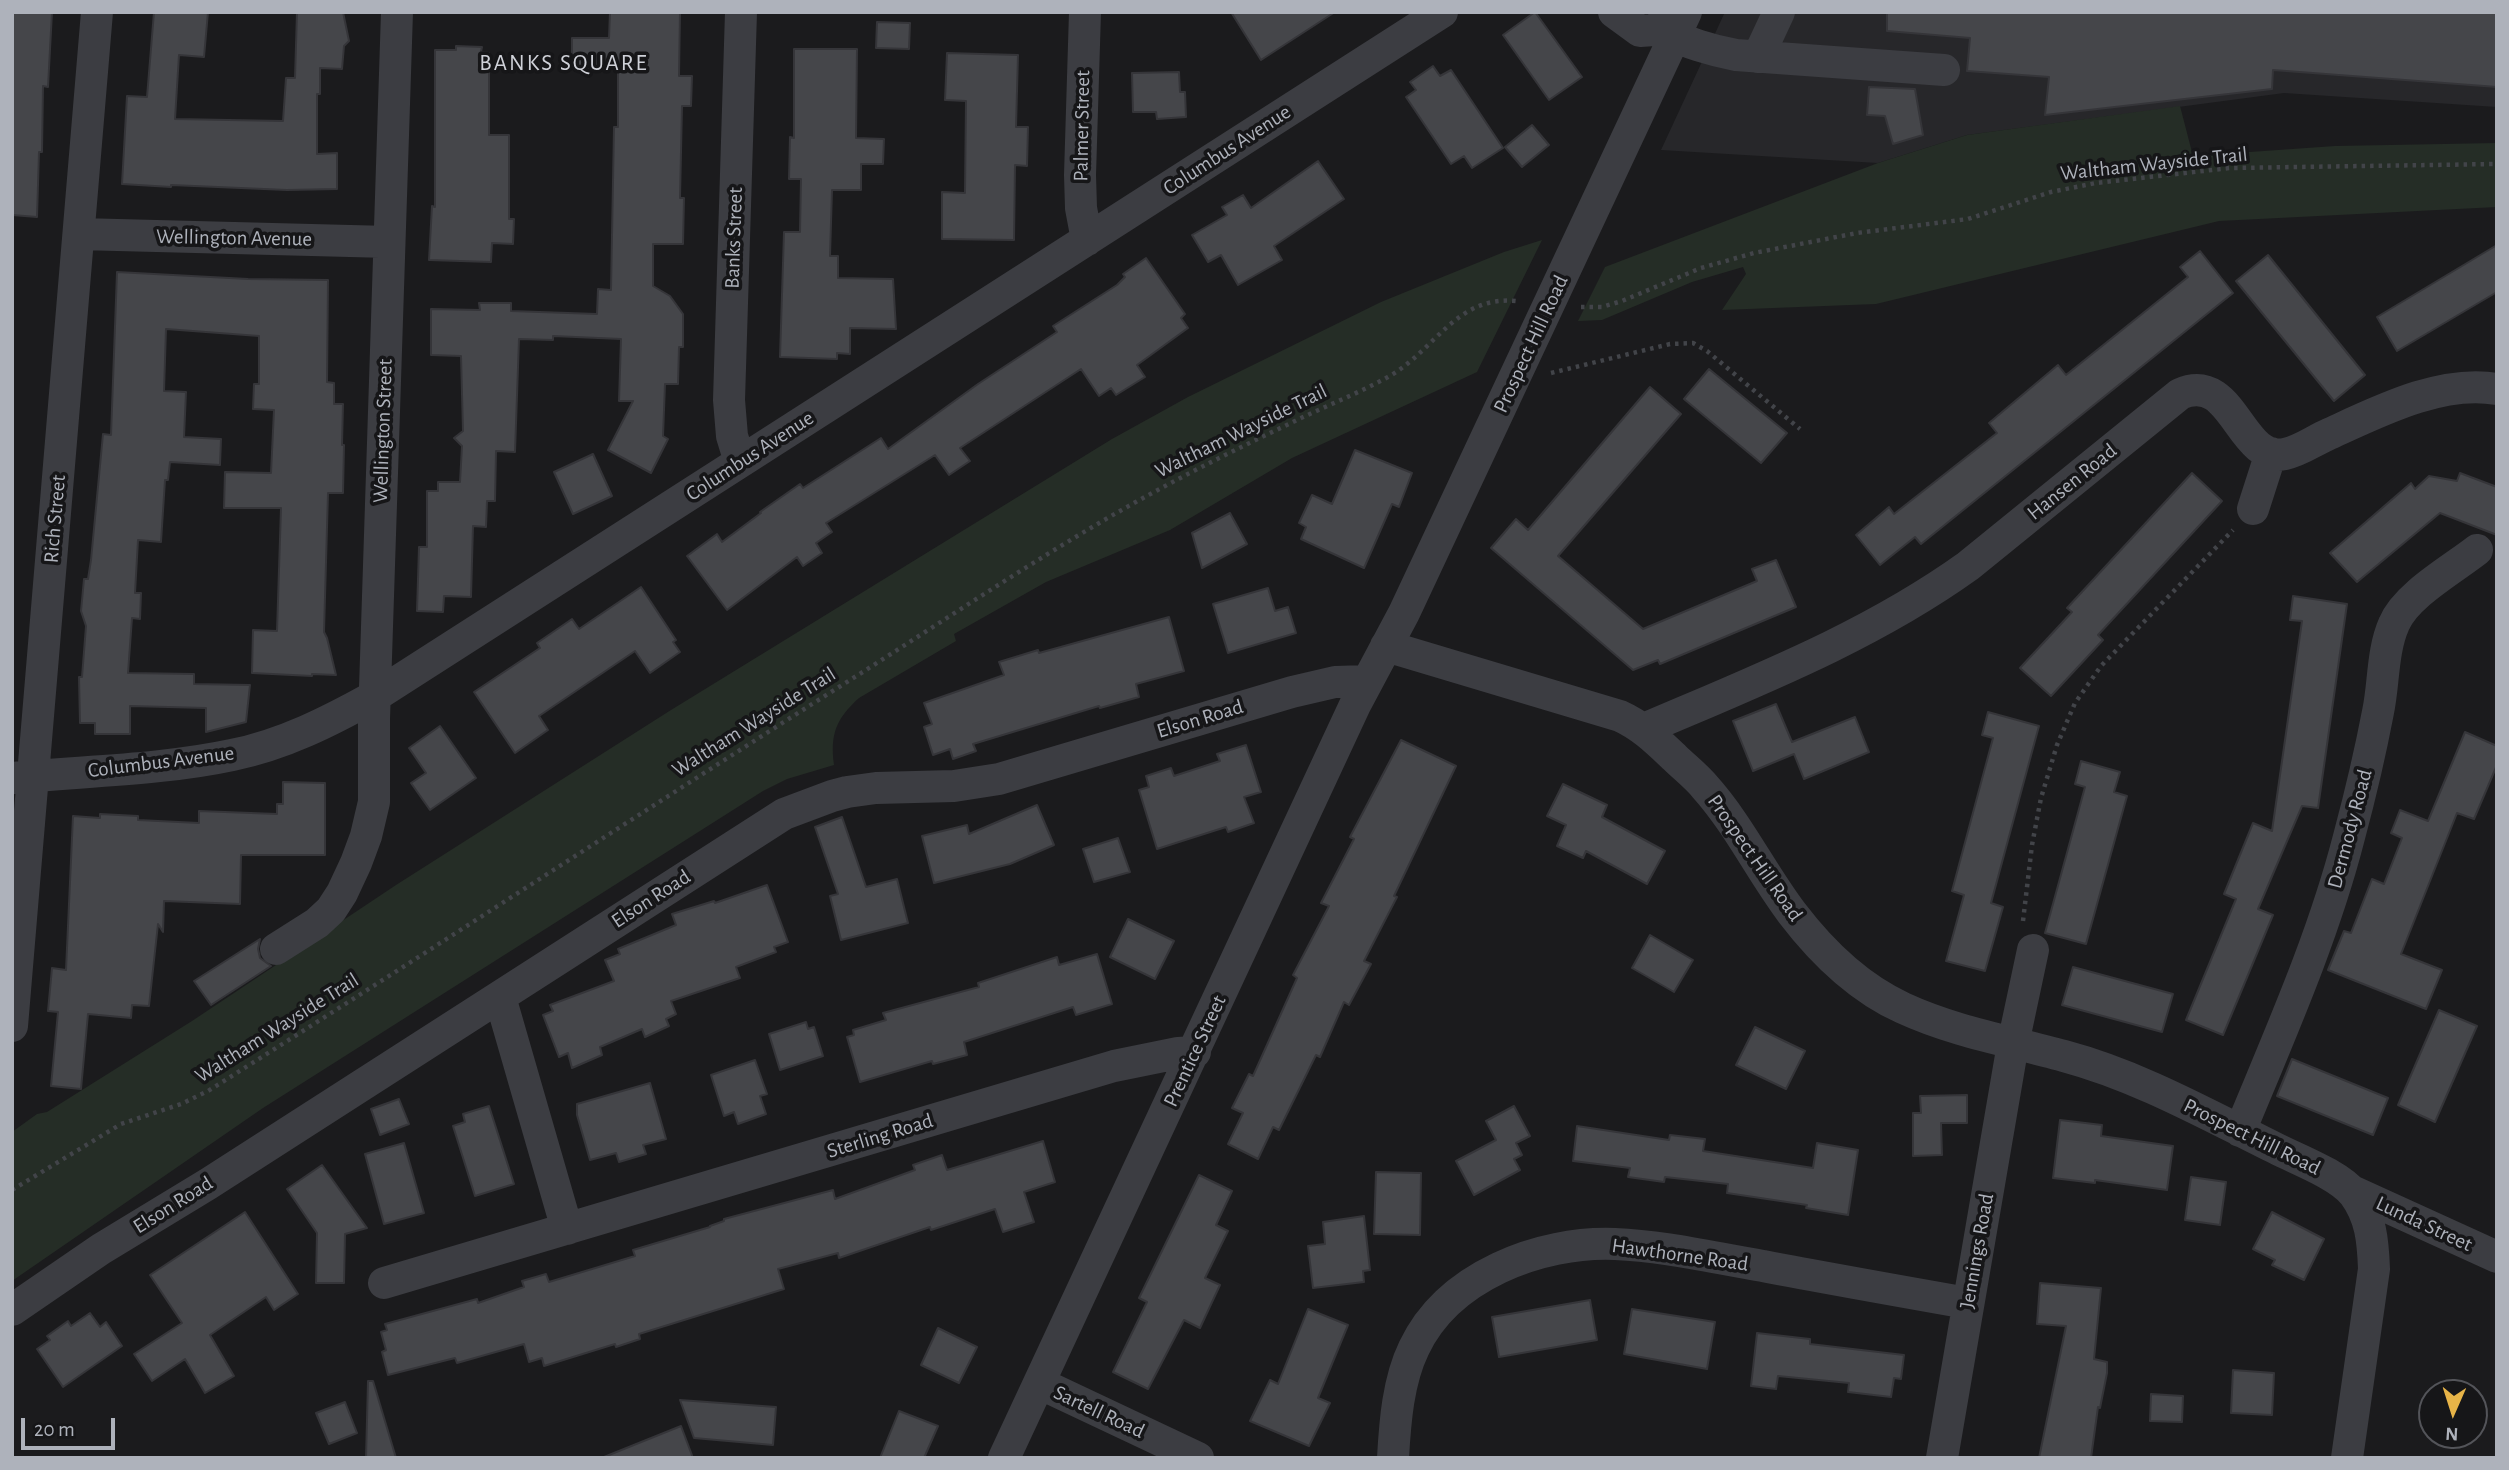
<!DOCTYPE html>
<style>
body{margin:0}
#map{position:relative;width:2509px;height:1470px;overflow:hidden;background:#1b1b1d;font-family:"Alegreya Sans",sans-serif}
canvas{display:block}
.frame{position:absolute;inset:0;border:14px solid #aeb2bb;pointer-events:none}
.north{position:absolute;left:2418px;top:1379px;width:70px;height:70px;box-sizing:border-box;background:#161618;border:2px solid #535459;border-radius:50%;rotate:183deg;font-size:19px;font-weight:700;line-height:28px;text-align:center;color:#aeb2bb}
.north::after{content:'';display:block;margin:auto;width:24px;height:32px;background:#e7b448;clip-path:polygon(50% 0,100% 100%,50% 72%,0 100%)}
.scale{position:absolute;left:21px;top:1418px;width:94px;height:32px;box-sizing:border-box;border:4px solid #aeb2bb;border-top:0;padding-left:9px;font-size:21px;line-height:24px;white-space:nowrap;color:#aeb2bb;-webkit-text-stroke:5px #161618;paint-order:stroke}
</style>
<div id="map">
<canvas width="2509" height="1470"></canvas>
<div class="frame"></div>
<div class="north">N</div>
<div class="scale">20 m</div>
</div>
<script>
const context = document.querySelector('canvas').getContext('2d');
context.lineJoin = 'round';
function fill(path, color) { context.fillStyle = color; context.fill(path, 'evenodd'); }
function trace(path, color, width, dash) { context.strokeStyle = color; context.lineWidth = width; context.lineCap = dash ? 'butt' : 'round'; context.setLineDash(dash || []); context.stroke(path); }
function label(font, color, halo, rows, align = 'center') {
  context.font = font + ' "Alegreya Sans",sans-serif'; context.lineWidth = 7; context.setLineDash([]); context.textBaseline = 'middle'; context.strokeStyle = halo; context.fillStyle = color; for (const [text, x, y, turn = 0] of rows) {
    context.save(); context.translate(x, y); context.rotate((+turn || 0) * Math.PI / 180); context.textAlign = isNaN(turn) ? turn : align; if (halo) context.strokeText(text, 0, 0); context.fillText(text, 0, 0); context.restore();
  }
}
const built = new Path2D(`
 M 1725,12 L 2497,12 L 2497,107 L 2284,93 L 1967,135 L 1878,163 L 1661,150 Z`);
const green = new Path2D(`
 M 2180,106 L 2193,156 L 2335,146 L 2497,143 L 2497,207 L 2219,221 L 1876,304 L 1722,310 L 1746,274 L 1743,267 L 1692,282 L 1602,320 L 1578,321 L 1605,267 L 1878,163 L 1967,135 Z
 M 1542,240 L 1477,372 L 1292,458 L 1170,530 L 1046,582 L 954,634 L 956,641 L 859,698 C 836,719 830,734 834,765 L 787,779 L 763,791 L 263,1108 L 12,1281 L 12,1132 L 37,1114 L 47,1112 L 192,1021 L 396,885 L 671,710 L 1112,439 L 1188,397 L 1381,302 L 1504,252 Z`);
const building = new Path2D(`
 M 12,12 L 52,12 L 48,87 L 43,86 L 42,152 L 39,152 L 37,217 L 12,215 Z
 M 154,12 L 208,12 L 204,57 L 179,55 L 175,119 L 283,121 L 286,78 L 295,78 L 297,12 L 343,12 L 349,41 L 344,46 L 342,69 L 320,68 L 320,94 L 317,94 L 317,154 L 337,153 L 337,189 L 287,190 L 171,185 L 171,187 L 122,184 L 127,96 L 147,97 Z
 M 610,12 L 680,12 L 679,76 L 692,76 L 691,106 L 682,106 L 680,198 L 684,198 L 683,244 L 653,244 L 653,286 L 670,296 L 683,314 L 683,347 L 679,347 L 678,384 L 665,384 L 663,436 L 668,439 L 651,473 L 608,450 L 633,401 L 619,401 L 621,339 L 553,336 L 553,340 L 519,339 L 515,452 L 496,451 L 495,501 L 487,501 L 486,527 L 473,526 L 471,597 L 444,596 L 443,612 L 417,611 L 419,547 L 427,547 L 427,491 L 438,491 L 438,482 L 460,482 L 462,446 L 454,438 L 463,431 L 461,356 L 431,355 L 431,309 L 480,310 L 479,303 L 511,303 L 511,311 L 597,314 L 598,289 L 611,290 L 614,127 L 618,127 L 618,68 L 572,68 L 572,38 L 609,38 Z
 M 1231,12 L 1335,12 L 1261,60 Z
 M 1535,12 L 1582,77 L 1549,100 L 1503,35 Z
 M 1887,12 L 2497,12 L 2497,87 L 2273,70 L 2272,89 L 2045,115 L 2049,77 L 1967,71 L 1970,38 L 1887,31 Z
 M 877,22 L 910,23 L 909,49 L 876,48 Z
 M 456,46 L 482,47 L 481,52 L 489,53 L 489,135 L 509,135 L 509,219 L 514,219 L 513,244 L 492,243 L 491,262 L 429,260 L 432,206 L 435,207 L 435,50 L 456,50 Z
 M 794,49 L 857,49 L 856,138 L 884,139 L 883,164 L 861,164 L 861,190 L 832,190 L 830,256 L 838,256 L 838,278 L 893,279 L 896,329 L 850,328 L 850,354 L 837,353 L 837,359 L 780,357 L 784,232 L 800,232 L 801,179 L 789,179 L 790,137 L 794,138 Z
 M 947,53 L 1018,55 L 1016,127 L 1028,127 L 1027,166 L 1015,165 L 1014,240 L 942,239 L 942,192 L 965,193 L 966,101 L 945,100 Z
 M 1433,66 L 1440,76 L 1451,70 L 1503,148 L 1472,168 L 1464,156 L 1451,164 L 1406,97 L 1416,90 L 1410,82 Z
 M 1179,72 L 1180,92 L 1185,92 L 1186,117 L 1157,119 L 1156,112 L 1133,112 L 1132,73 Z
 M 1869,87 L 1915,89 L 1923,135 L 1893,144 L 1885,116 L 1867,115 Z
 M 1532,125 L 1549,145 L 1522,167 L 1505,147 Z
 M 1318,161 L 1344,199 L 1274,246 L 1282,260 L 1238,285 L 1221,255 L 1208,262 L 1192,235 L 1227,215 L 1222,207 L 1243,195 L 1251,208 Z
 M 2497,245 L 2497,292 L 2397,351 L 2377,317 Z
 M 2200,251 L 2233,293 L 1921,544 L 1915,537 L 1880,565 L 1856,535 L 1889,507 L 1894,514 L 1997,433 L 1989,423 L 2058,365 L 2066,375 L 2188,277 L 2180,267 Z
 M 2268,255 L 2365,375 L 2334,401 L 2236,281 Z
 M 1146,258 L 1185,314 L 1181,318 L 1188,328 L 1137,365 L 1145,377 L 1116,395 L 1111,388 L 1099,396 L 1081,369 L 960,448 L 970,461 L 949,475 L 935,455 L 826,523 L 832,532 L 816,543 L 822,553 L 803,566 L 797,557 L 727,610 L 687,556 L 717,534 L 722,542 L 761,513 L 760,512 L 800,484 L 803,488 L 881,438 L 888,449 L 978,384 L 1057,332 L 1053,326 L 1117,285 L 1125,277 L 1123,274 Z
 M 117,272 L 248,279 L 328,280 L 327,382 L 334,383 L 334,404 L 343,404 L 342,445 L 344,445 L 343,493 L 328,493 L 324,632 L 327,638 L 336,675 L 312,674 L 312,676 L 252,673 L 253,630 L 277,631 L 281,508 L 224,508 L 225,472 L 271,473 L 274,410 L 253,409 L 254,384 L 259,384 L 259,336 L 166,329 L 164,391 L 186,392 L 184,437 L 221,439 L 220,465 L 170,462 L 168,480 L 165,480 L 161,542 L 138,540 L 135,593 L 141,593 L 140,619 L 132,618 L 128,673 L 194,674 L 194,684 L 250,685 L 246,722 L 206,732 L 206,708 L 130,706 L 130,734 L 95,734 L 95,723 L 80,723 L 79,677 L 82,677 L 86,626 L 81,611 L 84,579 L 88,579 L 91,560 L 103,434 L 111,435 Z
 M 1709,369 L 1787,433 L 1761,463 L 1684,399 Z
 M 1650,387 L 1681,414 L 1558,556 L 1643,629 L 1757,581 L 1752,569 L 1776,560 L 1796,607 L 1660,664 L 1658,660 L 1633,670 L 1491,548 L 1516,519 L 1528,530 Z
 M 1355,450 L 1412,473 L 1399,507 L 1392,504 L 1364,568 L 1301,539 L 1306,527 L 1299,523 L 1312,495 L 1332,504 Z
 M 593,454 L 612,496 L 573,514 L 554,472 Z
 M 2192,473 L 2222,501 L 2098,635 L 2103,640 L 2051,696 L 2020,668 L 2072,612 L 2067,608 Z
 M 2460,473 L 2497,487 L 2497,535 L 2440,513 L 2357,582 L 2330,553 L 2411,483 L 2415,489 L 2429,476 L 2457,481 Z
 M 1230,513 L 1247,544 L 1202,568 L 1192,533 Z
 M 641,587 L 676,640 L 673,642 L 680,652 L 650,673 L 635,651 L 539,716 L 548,730 L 515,753 L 474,692 L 540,648 L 537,643 L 572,619 L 579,629 Z
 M 1268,588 L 1275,611 L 1288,607 L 1296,633 L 1228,653 L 1213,604 Z
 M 2293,596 L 2347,604 L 2318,808 L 2302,806 L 2258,909 L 2273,915 L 2223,1035 L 2186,1020 L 2236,899 L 2224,894 L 2253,823 L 2272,831 L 2302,621 L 2290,620 Z
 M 1169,617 L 1184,671 L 1136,684 L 1139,697 L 1100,708 L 1099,706 L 973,744 L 976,751 L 953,759 L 950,749 L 933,755 L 924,727 L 932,724 L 924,703 L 1004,675 L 999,662 L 1038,650 L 1039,653 Z
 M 1776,704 L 1792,742 L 1855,717 L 1869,752 L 1804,779 L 1794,754 L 1753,771 L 1733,721 Z
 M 1988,712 L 2039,726 L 1991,903 L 2003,907 L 1985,971 L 1946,961 L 1964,895 L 1952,891 L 1993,738 L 1982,735 Z
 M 440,726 L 476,778 L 430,810 L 411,783 L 426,773 L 409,748 Z
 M 2465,732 L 2497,746 L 2497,765 L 2474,819 L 2457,813 L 2401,954 L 2442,970 L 2426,1009 L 2328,970 L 2344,931 L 2351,933 L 2372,879 L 2384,884 L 2402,838 L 2391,833 L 2400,810 L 2428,821 Z
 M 1401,740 L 1456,766 L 1394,896 L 1397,897 L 1364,961 L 1371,964 L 1349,1005 L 1344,1002 L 1320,1057 L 1316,1055 L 1279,1130 L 1273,1127 L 1258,1159 L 1228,1144 L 1243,1113 L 1232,1108 L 1249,1074 L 1253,1076 L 1297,978 L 1293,975 L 1329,906 L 1321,903 L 1354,839 L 1350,837 Z
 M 1246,745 L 1261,792 L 1244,797 L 1254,823 L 1228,832 L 1226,827 L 1157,849 L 1139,790 L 1149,787 L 1146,776 L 1171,768 L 1174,776 L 1220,761 L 1217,754 Z
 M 2081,761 L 2120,772 L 2114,792 L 2127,796 L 2086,944 L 2045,933 L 2085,787 L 2075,784 Z
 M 283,782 L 325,783 L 325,855 L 241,855 L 240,904 L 164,901 L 163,932 L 158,924 L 149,1006 L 132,1005 L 131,1018 L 88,1014 L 81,1089 L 51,1086 L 58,1012 L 48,1011 L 52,968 L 66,970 L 73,816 L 100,818 L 100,814 L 138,816 L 138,820 L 199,823 L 199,811 L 277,814 L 277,804 L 283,804 Z
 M 1563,784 L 1607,805 L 1602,817 L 1665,851 L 1647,884 L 1586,851 L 1583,858 L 1557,846 L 1566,825 L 1547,816 Z
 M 1037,805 L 1054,845 L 1010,864 L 934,883 L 922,836 L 967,825 L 969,834 Z
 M 842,817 L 866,887 L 897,879 L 908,923 L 841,940 L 830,896 L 838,894 L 815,827 Z
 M 1118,838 L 1130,872 L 1094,882 L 1083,849 Z
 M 767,885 L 788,942 L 774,947 L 776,952 L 736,967 L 740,978 L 671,1001 L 676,1014 L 666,1019 L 669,1026 L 645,1037 L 642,1029 L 600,1047 L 602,1055 L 572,1068 L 568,1053 L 559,1057 L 543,1015 L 553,1011 L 550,1005 L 614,981 L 605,960 L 620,954 L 618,949 L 676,925 L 672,914 L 714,901 L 715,903 Z
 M 1128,919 L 1174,941 L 1155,979 L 1110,957 Z
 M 1650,935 L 1693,960 L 1674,992 L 1632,968 Z
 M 260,939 L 258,949 L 260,958 L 271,966 L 211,1005 L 194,981 Z
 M 1097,954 L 1112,1004 L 1076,1015 L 1073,1007 L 964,1042 L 967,1055 L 933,1064 L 932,1061 L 860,1082 L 847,1037 L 854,1035 L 853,1030 L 886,1020 L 883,1013 L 979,987 L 978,983 L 1057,957 L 1059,965 Z
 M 2073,967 L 2173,994 L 2162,1032 L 2062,1005 Z
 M 2439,1010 L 2477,1026 L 2435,1122 L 2398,1105 Z
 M 806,1022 L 808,1029 L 814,1027 L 823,1056 L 780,1070 L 769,1034 Z
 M 1755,1027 L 1805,1051 L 1786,1089 L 1736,1065 Z
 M 2292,1059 L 2388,1098 L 2373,1135 L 2277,1096 Z
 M 755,1060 L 767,1094 L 760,1096 L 766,1114 L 738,1124 L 734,1112 L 724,1116 L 711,1075 Z
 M 650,1083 L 666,1139 L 643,1145 L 646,1154 L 619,1162 L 616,1153 L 590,1160 L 577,1115 L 577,1104 Z
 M 1967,1095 L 1967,1123 L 1941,1123 L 1942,1155 L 1913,1156 L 1913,1113 L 1921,1113 L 1920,1096 Z
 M 399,1099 L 409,1124 L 380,1135 L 371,1109 Z
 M 489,1106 L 514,1184 L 475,1196 L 453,1126 L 465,1122 L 463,1114 Z
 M 1514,1106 L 1530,1136 L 1516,1143 L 1522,1155 L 1514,1159 L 1520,1170 L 1474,1195 L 1456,1161 L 1496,1140 L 1486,1121 Z
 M 2060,1120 L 2102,1125 L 2101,1136 L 2173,1146 L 2167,1190 L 2095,1180 L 2095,1183 L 2053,1178 Z
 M 1577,1126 L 1669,1140 L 1670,1135 L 1705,1139 L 1703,1151 L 1813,1168 L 1817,1143 L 1858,1150 L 1848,1215 L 1806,1208 L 1807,1205 L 1727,1193 L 1728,1184 L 1665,1177 L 1664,1182 L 1628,1177 L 1630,1168 L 1573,1161 Z
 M 1043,1141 L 1055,1182 L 1024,1192 L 1034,1222 L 1003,1232 L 995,1209 L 931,1230 L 930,1227 L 839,1258 L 838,1253 L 778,1269 L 784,1289 L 639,1334 L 640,1339 L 616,1347 L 615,1344 L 544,1366 L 542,1358 L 529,1362 L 524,1344 L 457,1363 L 455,1358 L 388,1375 L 382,1352 L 386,1350 L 381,1332 L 387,1330 L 385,1324 L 477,1299 L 478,1303 L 524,1287 L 522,1281 L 546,1274 L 549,1282 L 635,1256 L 633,1250 L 710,1227 L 710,1226 L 724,1221 L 724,1219 L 833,1190 L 835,1199 L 915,1170 L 913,1165 L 942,1155 L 947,1170 Z
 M 404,1143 L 424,1213 L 384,1224 L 365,1154 Z
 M 322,1165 L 367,1228 L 345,1234 L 344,1283 L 316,1283 L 317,1233 L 287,1189 Z
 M 1376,1172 L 1421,1173 L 1420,1235 L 1374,1234 Z
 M 1199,1175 L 1232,1191 L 1216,1225 L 1228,1231 L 1205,1278 L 1220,1285 L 1200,1328 L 1184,1320 L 1148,1389 L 1113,1372 L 1147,1302 L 1139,1298 Z
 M 2191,1177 L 2226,1182 L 2220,1225 L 2185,1220 Z
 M 245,1212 L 298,1294 L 274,1310 L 266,1297 L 210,1335 L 234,1376 L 205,1393 L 185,1359 L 152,1381 L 134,1354 L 182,1323 L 150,1275 Z
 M 2272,1212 L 2324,1239 L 2304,1280 L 2272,1265 L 2275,1260 L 2253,1249 Z
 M 1364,1216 L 1370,1270 L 1363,1271 L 1364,1282 L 1313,1288 L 1308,1246 L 1325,1244 L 1323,1222 Z
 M 2040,1283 L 2101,1288 L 2094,1359 L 2107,1362 L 2107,1373 L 2100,1408 L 2098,1407 L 2091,1458 L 2039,1458 L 2066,1326 L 2037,1324 Z
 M 1590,1300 L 1597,1340 L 1499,1357 L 1492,1317 Z
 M 1308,1309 L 1348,1325 L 1318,1398 L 1330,1403 L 1309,1446 L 1250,1421 L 1270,1380 L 1278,1384 Z
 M 1632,1309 L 1715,1322 L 1707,1369 L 1624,1354 Z
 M 90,1313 L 100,1327 L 106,1322 L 122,1346 L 63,1387 L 37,1349 L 50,1340 L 47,1336 L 68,1321 L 71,1326 Z
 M 938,1328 L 977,1347 L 959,1383 L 921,1365 Z
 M 1757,1333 L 1810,1339 L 1810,1344 L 1904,1355 L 1901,1379 L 1894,1378 L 1891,1397 L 1848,1392 L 1849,1383 L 1778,1376 L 1776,1389 L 1751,1386 Z
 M 2233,1370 L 2274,1373 L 2272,1415 L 2231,1413 Z
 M 368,1381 L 373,1381 L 396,1458 L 366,1458 Z
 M 2151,1394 L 2183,1396 L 2182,1422 L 2150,1421 Z
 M 680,1400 L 776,1407 L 773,1445 L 694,1438 Z
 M 345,1402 L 357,1433 L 329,1444 L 316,1413 Z
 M 899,1411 L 938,1426 L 924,1458 L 880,1458 Z
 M 681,1426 L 693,1458 L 604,1458 L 604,1457 Z`);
const path = new Path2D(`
 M 1581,307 L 1602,307 L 1622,301 L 1701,268 L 1754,253 L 1857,233 L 1968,219 L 2051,192 L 2096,183 L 2230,168 L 2497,164
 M 1551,373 L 1670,344 L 1693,343 L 1707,351 L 1800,429
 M 2023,921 L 2032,845 L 2041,798 L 2057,745 L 2075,703 L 2101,666 L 2233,530
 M 12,1190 L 121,1124 L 181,1104 L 208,1091 C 426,954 641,812 858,675 C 940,623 1022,568 1106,519 C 1166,484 1228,453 1291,423 C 1323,407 1357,394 1388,377 C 1435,351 1456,295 1516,301`);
const minor = new Path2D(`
 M 1085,12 L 1080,175 L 1081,208 L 1087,240
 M 1614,12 L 1640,31 L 1668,29
 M 1664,17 C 1665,21 1665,25 1667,28 C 1676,42 1720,52 1736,55 L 1944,70
 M 1758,57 L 1779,12
 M 79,234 L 389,242
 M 740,462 L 732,436 L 729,400 L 741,12
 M 2253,509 L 2271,453
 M 1386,646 L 1620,716 C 1642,726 1657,741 1674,757 C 1684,767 1696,776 1705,787 C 1739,825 1761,872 1792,913 C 1821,951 1859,988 1903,1008 C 1955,1032 2010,1041 2064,1056 C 2139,1076 2208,1115 2277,1149 C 2299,1160 2339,1175 2354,1194 C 2371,1217 2373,1241 2374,1269 L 2347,1458
 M 1644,729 C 1756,681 1869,637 1968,566 L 2180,394 C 2234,370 2239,463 2285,454 C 2300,451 2315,440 2329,434 C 2379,411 2442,379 2497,389
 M 12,778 C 84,771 162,770 232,755 C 283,745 330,721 375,696 L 1442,12
 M 276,949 L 317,923 L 331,910 L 342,893 L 356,863 L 366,836 L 374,802 L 374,719 L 397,12
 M 500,997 L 567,1229
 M 12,1026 L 97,12
 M 2240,1131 C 2280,1034 2323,938 2349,837 C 2360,796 2370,754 2378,712 C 2384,684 2382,651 2394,624 C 2406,595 2453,569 2477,550
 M 2352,1191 L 2497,1257
 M 384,1283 L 1114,1066 L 1178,1053 L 1195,1052
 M 12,1310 L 101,1249 L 208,1184 L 784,814 L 832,796 L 847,792 L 876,788 L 954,786 L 999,779 L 1292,692 L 1335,682 L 1367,681
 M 1039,1383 L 1198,1458
 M 1004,1458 L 1355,705 L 1404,613 L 1686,12
 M 1393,1458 C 1395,1422 1398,1381 1414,1348 C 1448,1276 1540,1241 1615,1244 C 1665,1246 1714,1258 1763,1266 C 1831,1279 1899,1291 1967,1303
 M 1942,1458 L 2013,1044 L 2033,950`);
const streetNames = [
 ["Palmer Street",1082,126,-89],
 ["Columbus Avenue",1227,150,-33],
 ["Waltham Wayside Trail",2154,164,-6],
 ["Wellington Avenue",234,238,1],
 ["Banks Street",734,238,-88],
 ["Prospect Hill Road",1531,344,-65],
 ["Wellington Street",383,431,-88],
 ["Waltham Wayside Trail",1241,431,-26],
 ["Columbus Avenue",750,456,-33],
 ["Hansen Road",2072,482,-39],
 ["Rich Street",55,519,-85],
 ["Elson Road",1200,719,-17],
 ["Waltham Wayside Trail",754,722,-32],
 ["Columbus Avenue",161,762,-7],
 ["Dermody Road",2350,829,-75],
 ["Prospect Hill Road",1755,858,55],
 ["Elson Road",651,899,-33],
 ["Waltham Wayside Trail",277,1028,-32],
 ["Prentice Street",1195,1051,-65],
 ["Sterling Road",880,1136,-17],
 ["Prospect Hill Road",2252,1137,26],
 ["Elson Road",173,1205,-32],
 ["Lunda Street",2424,1224,25],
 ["Jennings Road",1977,1251,-80],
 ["Hawthorne Road",1680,1255,8],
 ["Sartell Road",1099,1412,25]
];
const neighbourhoodNames = [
 ["BANKS SQUARE",564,63]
];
fill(built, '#27272a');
fill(green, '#252d26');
fill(building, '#45464a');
trace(building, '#353539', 2);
trace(path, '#424449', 4.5, [3.5, 5]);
trace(minor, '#3c3d42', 32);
label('21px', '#aeb2bb', '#161618', streetNames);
context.letterSpacing = '2px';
label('23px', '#cfd1d8', '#161618', neighbourhoodNames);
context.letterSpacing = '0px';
</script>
